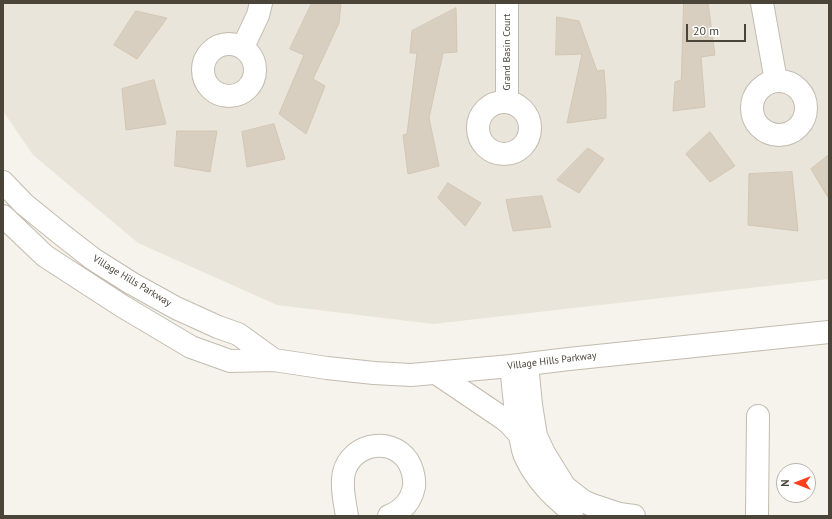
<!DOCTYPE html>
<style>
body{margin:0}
#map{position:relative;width:832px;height:519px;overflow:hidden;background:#f6f3ec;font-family:"PT Sans",sans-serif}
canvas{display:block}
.frame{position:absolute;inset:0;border:4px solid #4b4439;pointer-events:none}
.north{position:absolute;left:776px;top:463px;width:40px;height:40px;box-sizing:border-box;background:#fff;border:1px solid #b7b4b0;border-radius:50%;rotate:270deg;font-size:11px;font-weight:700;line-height:16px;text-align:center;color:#4b4439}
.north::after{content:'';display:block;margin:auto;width:14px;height:18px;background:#fc3f1d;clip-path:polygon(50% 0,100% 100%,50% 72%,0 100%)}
.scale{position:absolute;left:686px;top:24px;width:60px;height:18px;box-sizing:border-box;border:2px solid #4b4439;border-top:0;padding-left:5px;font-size:12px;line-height:14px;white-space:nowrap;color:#4b4439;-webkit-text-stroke:3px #fff;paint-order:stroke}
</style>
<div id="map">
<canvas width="832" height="519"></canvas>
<div class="frame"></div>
<div class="north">N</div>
<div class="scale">20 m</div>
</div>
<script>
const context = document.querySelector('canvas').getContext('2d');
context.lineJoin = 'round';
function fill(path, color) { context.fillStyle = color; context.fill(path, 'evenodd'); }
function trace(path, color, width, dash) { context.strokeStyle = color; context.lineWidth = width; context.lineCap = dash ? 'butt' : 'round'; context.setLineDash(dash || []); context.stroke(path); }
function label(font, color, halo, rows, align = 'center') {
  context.font = font + ' "PT Sans",sans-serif'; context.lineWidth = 3.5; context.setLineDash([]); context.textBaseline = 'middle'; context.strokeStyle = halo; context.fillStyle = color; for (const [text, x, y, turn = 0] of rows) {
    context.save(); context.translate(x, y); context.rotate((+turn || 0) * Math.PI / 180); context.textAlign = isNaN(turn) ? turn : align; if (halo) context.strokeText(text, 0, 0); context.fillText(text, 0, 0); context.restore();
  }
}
const residential = new Path2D(`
 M 3,3 L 829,3 L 829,279 L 433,324 L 277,305 L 138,243 L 33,155 L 3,111 Z`);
const building = new Path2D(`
 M 312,3 L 341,3 L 339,23 L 313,79 L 325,86 L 306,134 L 279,114 L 304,55 L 290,49 Z
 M 684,3 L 708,3 L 715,55 L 701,57 L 705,107 L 673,111 L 675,82 L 681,80 Z
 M 456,8 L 457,52 L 443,53 L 429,118 L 439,166 L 408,174 L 403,135 L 407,134 L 417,53 L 410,53 L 412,31 Z
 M 136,11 L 167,18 L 137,59 L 114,45 Z
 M 557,17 L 579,21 L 597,71 L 604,70 L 606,96 L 606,118 L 567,123 L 582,54 L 556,55 Z
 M 154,80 L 166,124 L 126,130 L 122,89 Z
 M 274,124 L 285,159 L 247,167 L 242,132 Z
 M 177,131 L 217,131 L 210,172 L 175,166 Z
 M 710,132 L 735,166 L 710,182 L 686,154 Z
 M 588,148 L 604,159 L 579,193 L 557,180 Z
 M 829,155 L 829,199 L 811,169 Z
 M 792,172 L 798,231 L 748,225 L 749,174 Z
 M 448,183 L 481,203 L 465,226 L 438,198 Z
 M 542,196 L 551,227 L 513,231 L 506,200 Z`);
const minor = new Path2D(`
 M 762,3 L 776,81
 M203 70a26 26 0 1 1 52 0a26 26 0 1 1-52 0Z
 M 243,47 L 258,15 L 261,3
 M752 108a27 27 0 1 1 54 0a27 27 0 1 1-54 0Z
 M478 128a26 26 0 1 1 52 0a26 26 0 1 1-52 0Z
 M 507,102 L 507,3
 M 3,182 L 24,204 L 61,234 L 93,259 L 131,283 L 176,308 L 218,327 L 238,334 L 274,360
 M 3,216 L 45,256 L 122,306 L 191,347 L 230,361 L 274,360 L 327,368 L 374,373 L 411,375 L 511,366 L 569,359 L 829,332
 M 527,364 L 531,405 L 536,436 L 544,453 L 565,487 L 583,501 L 592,505 L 619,514 L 634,516
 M 511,366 C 514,391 515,416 521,440 C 522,446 523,453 526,458 C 537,481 553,496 572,512
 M 436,373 L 504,419 L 510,424 L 520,435
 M 347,516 C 345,504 342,492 343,479 C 345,446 389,433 408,461 C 413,470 415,477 414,487 C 411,502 402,511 389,516
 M 757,516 L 758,416`);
const streetNames = [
 ["Grand Basin Court",507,52,-90],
 ["Village Hills Parkway",132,281,31],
 ["Village Hills Parkway",552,361,-7]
];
fill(residential, '#eae5da');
fill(building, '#d8cfc1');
trace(building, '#d3c7b4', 1);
trace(minor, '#c2bbae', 24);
trace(minor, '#fff', 22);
label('10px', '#4b4439', '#fff', streetNames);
</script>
